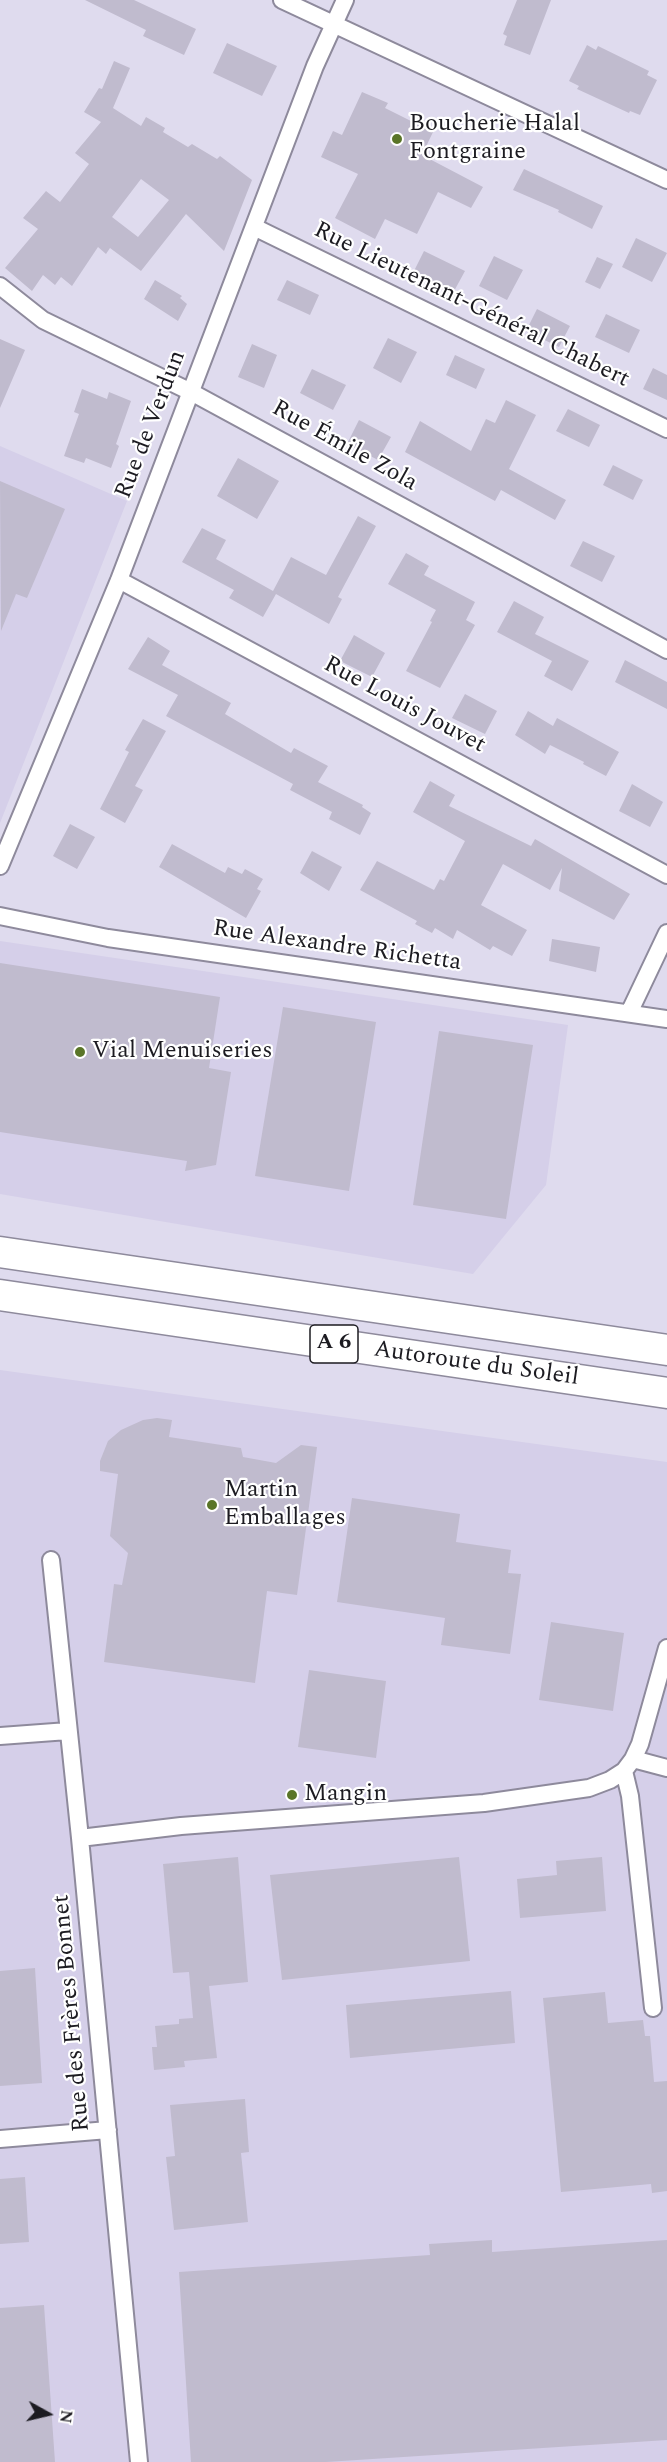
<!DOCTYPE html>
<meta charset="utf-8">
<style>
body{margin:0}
#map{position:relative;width:667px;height:2462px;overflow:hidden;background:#dfdbee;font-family:Spectral,serif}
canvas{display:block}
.north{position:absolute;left:18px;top:2384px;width:60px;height:60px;-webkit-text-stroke:4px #fff;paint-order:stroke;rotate:98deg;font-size:16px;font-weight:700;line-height:24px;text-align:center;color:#1c1b21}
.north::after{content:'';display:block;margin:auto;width:21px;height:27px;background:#1c1b21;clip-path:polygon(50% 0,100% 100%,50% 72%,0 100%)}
</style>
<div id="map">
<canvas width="667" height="2462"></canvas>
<div class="north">N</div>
</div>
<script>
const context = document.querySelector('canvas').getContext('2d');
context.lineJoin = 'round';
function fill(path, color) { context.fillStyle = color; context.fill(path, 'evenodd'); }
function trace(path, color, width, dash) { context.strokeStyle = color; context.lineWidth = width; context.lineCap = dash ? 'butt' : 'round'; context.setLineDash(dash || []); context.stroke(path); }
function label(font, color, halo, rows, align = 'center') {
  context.font = font + ' Spectral,serif'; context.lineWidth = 4.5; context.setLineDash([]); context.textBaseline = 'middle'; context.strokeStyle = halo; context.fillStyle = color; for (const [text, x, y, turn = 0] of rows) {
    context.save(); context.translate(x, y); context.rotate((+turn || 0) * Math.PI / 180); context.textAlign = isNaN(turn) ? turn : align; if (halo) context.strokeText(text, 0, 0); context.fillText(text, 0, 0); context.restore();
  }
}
const built = new Path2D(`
 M 0,446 L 127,501 L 0,823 Z
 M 0,941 L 568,1025 L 546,1185 L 473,1274 L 0,1194 Z
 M 0,1370 L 667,1462 L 667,2462 L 0,2462 Z`);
const building = new Path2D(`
 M 85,0 L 134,0 L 196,29 L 184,55 L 143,36 L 146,30 Z
 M 517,0 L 551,0 L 530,55 L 504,45 L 507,36 L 503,34 Z
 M 227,43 L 277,66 L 262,96 L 213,73 Z
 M 587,45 L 596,50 L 598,46 L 649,71 L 647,75 L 657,80 L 640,115 L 630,111 L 629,113 L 577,89 L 579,86 L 569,81 Z
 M 114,61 L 130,68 L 113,108 L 141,126 L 146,117 L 165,128 L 163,132 L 188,147 L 192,144 L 217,159 L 220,156 L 252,180 L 224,251 L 186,214 L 141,271 L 110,248 L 106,254 L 98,247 L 72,286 L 61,277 L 55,285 L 43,275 L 32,291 L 5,268 L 38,229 L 23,218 L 46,191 L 60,202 L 89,164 L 75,153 L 101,122 L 84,112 L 99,88 L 102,89 ZM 141,179 L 169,200 L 138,237 L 112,217 Z
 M 362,92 L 388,103 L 385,108 L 433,132 L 422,155 L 483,187 L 471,208 L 438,192 L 417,234 L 385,219 L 375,239 L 335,218 L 358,174 L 321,157 L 333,131 L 342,135 Z
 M 524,169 L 603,206 L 592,229 L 558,212 L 559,210 L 513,190 Z
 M 636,238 L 667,253 L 652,282 L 622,267 Z
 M 424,251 L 465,271 L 453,293 L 412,275 Z
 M 494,256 L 523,270 L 507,300 L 479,286 Z
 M 597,257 L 613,264 L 600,289 L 585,282 Z
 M 155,280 L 182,296 L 180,298 L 187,304 L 178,321 L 144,299 Z
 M 287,280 L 319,295 L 310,315 L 277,300 Z
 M 537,309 L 570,326 L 559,347 L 526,331 Z
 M 606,314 L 640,330 L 629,353 L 595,337 Z
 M 388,338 L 417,352 L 401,383 L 373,368 Z
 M 0,339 L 25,350 L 0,408 Z
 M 252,344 L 277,355 L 264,388 L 238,377 Z
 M 455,355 L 485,369 L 476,389 L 446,375 Z
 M 653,368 L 667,375 L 667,400 L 643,389 Z
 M 312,369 L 346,385 L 333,410 L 300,393 Z
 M 82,389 L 107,399 L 109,392 L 131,401 L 116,444 L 119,446 L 111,468 L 86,458 L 84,463 L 64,456 L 79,414 L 74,412 Z
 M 506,400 L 536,415 L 509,469 L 566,500 L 555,520 L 501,490 L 495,501 L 405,452 L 420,421 L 471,451 L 486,419 L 495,423 Z
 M 568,409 L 600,425 L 589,447 L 556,431 Z
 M 359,420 L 391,437 L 378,460 L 347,444 Z
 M 238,458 L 279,481 L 257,519 L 217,496 Z
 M 613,465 L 643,480 L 633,500 L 603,485 Z
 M 0,481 L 65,509 L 27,598 L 16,594 L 1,631 Z
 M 358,516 L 376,526 L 338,597 L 342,599 L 329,624 L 276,594 L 263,617 L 229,598 L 234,590 L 182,562 L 202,528 L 226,540 L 216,559 L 273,591 L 291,557 L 326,575 Z
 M 583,541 L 615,556 L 602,582 L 570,566 Z
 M 406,553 L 429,566 L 424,575 L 475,602 L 466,620 L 475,625 L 440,688 L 406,671 L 432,622 L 430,621 L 436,610 L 388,584 Z
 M 514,601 L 544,617 L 535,634 L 589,661 L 572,691 L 544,676 L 552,661 L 497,632 Z
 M 354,635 L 385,653 L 372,677 L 340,661 Z
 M 148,637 L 170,651 L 162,665 L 231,703 L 225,714 L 291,753 L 294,748 L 328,766 L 318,782 L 363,805 L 362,807 L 371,813 L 360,835 L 329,819 L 332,812 L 290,790 L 293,784 L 166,716 L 178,695 L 128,669 Z
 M 625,660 L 667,682 L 667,709 L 615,682 Z
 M 465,694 L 497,711 L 485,734 L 452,718 Z
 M 528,711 L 553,726 L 557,718 L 619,752 L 606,776 L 583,764 L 584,762 L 550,745 L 545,754 L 515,735 Z
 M 143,719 L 166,731 L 135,786 L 143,790 L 125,823 L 100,809 L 129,752 L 125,750 Z
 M 430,781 L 455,795 L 449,806 L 531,846 L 535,839 L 630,894 L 614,920 L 559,891 L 562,868 L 550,890 L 503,864 L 481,905 L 527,930 L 512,956 L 493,946 L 490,950 L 457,930 L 453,939 L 435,928 L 432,933 L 415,924 L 417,921 L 360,890 L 377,861 L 434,890 L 440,879 L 444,881 L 465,841 L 413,812 Z
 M 632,784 L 663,802 L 650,827 L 619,811 Z
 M 70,824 L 95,837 L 77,869 L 53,856 Z
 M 172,844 L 225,873 L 228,867 L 242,874 L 245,869 L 263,879 L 257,889 L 261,891 L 246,918 L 159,867 Z
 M 312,851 L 342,867 L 329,891 L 300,873 Z
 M 552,939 L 600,947 L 596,972 L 549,961 Z
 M 0,963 L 220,997 L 209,1068 L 231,1072 L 216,1165 L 185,1171 L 187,1161 L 0,1132 Z
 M 283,1007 L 376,1022 L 349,1191 L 255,1176 Z
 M 439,1031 L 533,1045 L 506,1219 L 413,1205 Z
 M 157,1418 L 172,1420 L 169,1437 L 241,1448 L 243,1457 L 276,1463 L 301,1445 L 317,1447 L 297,1595 L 267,1591 L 255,1683 L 104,1662 L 114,1584 L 122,1585 L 128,1553 L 110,1536 L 118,1474 L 100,1471 L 100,1461 L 108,1441 L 121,1430 L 143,1420 Z
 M 352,1498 L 460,1514 L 456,1542 L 511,1550 L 508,1573 L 521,1574 L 510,1654 L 441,1645 L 445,1618 L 337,1602 Z
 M 551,1622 L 624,1633 L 613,1711 L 539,1700 Z
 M 309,1670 L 386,1681 L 376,1758 L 298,1747 Z
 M 238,1857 L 248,1982 L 209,1986 L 217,2058 L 184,2061 L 185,2067 L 154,2070 L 152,2047 L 157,2047 L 155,2026 L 179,2024 L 179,2019 L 193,2018 L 189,1972 L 173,1973 L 163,1864 Z
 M 459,1857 L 470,1961 L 282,1980 L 270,1875 Z
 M 602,1857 L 606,1911 L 520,1918 L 517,1879 L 557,1875 L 556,1861 Z
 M 35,1968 L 42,2083 L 0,2086 L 0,1971 Z
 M 511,1991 L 515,2043 L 350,2058 L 346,2005 Z
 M 605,1992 L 608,2023 L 643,2020 L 645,2036 L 650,2036 L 654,2082 L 667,2081 L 667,2191 L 652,2193 L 651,2184 L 561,2192 L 543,1998 Z
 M 245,2099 L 249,2152 L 241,2153 L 248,2222 L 174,2230 L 166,2157 L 175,2156 L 170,2105 Z
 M 25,2177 L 29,2242 L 0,2244 L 0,2179 Z
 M 492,2240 L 492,2252 L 667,2240 L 667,2440 L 326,2462 L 191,2462 L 179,2272 L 430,2255 L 429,2244 Z
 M 44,2305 L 55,2462 L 0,2462 L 0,2308 Z`);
const street = new Path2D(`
 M 282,0 L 667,180
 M 254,227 L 667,429
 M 0,286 L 43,320 L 191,392 L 667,650
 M 119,580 L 667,875
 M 0,866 L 119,580 L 315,66 L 345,0
 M 0,916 L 108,938 L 667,1019
 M 629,1013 L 667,933
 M 51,1560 L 80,1838 L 139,2462
 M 0,1736 L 68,1731
 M 633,1759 L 667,1768
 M 624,1771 L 630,1796 L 653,2008
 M 80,1838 L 181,1826 L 484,1803 L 589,1788 L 610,1780 L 624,1771 L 633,1759 L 640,1744 L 667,1648
 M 0,2139 L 108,2130`);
const highway = new Path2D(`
 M 0,1252 L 667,1350
 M 0,1295 L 667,1393`);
const markers = [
 [397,139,6,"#5a7528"],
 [80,1052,6,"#5a7528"],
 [212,1505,6,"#5a7528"],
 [292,1795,6,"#5a7528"]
];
const shields = [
 [334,1344,48]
];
const shieldNames = [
 ["A 6",334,1344]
];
const poiNames = [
 ["Boucherie Halal",409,125],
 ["Fontgraine",409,153],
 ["Vial Menuiseries",92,1052],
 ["Martin",224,1491],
 ["Emballages",224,1519],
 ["Mangin",304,1795]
];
const streetNames = [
 ["Rue Lieutenant-Général Chabert",471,306,26],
 ["Rue de Verdun",152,425,-69],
 ["Rue Émile Zola",344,447,29],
 ["Rue Louis Jouvet",404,706,28],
 ["Rue Alexandre Richetta",337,947,8],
 ["Autoroute du Soleil",476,1365,8],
 ["Rue des Frères Bonnet",73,2013,-95]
];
fill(built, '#d5cfe9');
fill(building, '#c0bbce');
trace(street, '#8e8a9c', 20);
trace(highway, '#8e8a9c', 33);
trace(street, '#fff', 16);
trace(highway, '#fff', 30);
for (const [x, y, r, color] of markers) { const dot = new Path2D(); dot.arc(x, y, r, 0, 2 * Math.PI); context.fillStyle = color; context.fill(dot); trace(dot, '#fff', 2); }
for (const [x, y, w] of shields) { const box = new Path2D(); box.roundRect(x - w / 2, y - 19, w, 38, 4.5); context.fillStyle = '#fff'; context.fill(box); trace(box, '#1c1b21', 1.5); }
label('bold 22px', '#1c1b21', null, shieldNames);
label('24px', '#1c1b21', '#fff', poiNames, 'left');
label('24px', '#1c1b21', '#fff', streetNames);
</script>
